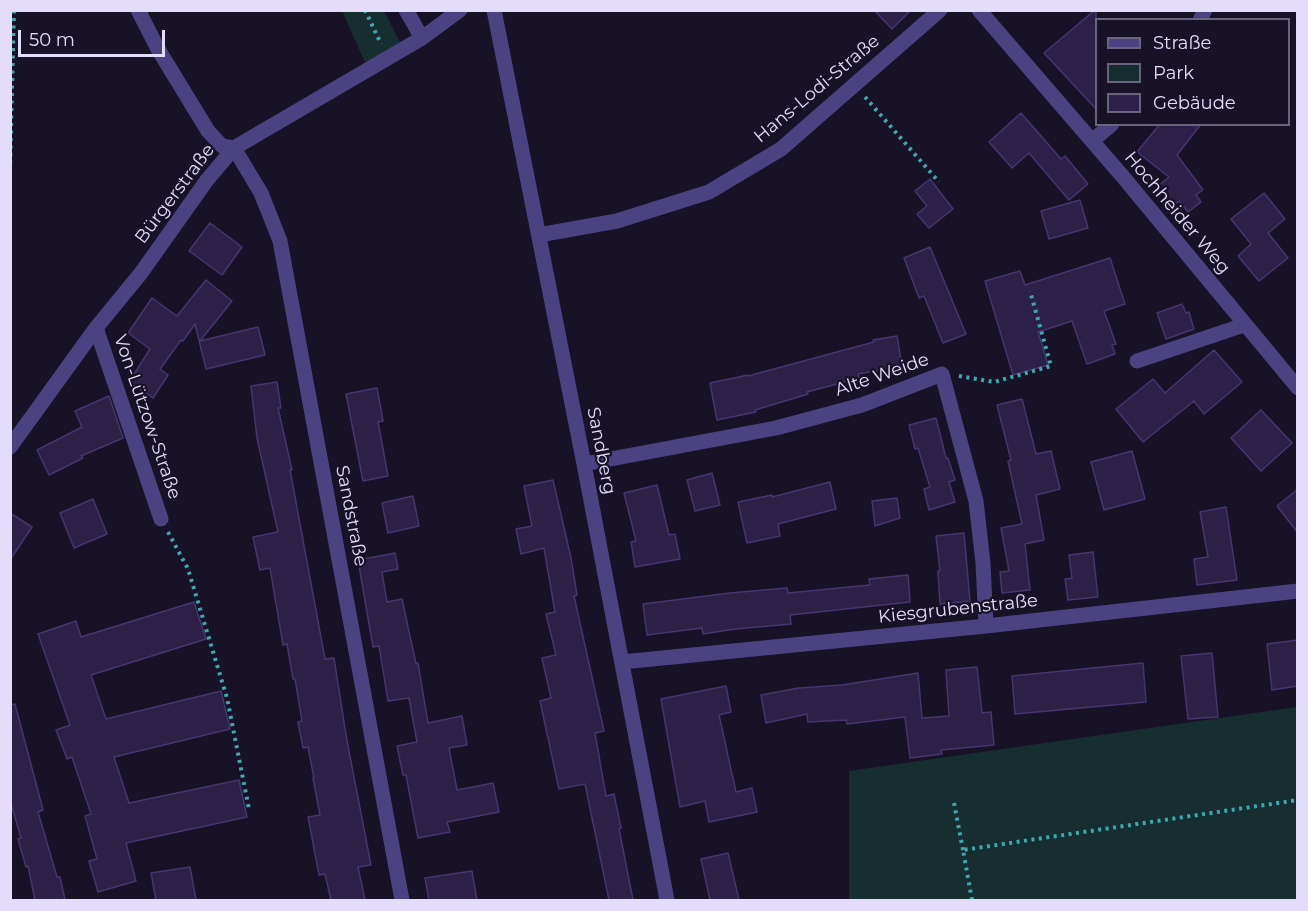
<!DOCTYPE html>
<meta charset="utf-8">
<style>
body{margin:0}
#map{position:relative;width:1308px;height:911px;overflow:hidden;background:#181227;font-family:Montserrat,sans-serif}
canvas{display:block}
.frame{position:absolute;inset:0;border:12px solid #e3dcfb;pointer-events:none}
.legend{position:absolute;left:1095px;top:18px;width:195px;height:108px;box-sizing:border-box;background:#181227;border:2px solid #69637c;margin:0;padding:8px 10px;list-style:none;font-size:18px;color:#e3dcfb}
.legend li{display:flex;align-items:center;gap:12px;height:30px}
.legend b{width:30px;border:2px solid #69637c}
.scale{position:absolute;left:18px;top:30px;width:147px;height:27px;box-sizing:border-box;border:3px solid #e3dcfb;border-top:0;padding-left:8px;font-size:18px;line-height:21px;white-space:nowrap;color:#e3dcfb;-webkit-text-stroke:4px #181227;paint-order:stroke}
</style>
<div id="map">
<canvas width="1308" height="911"></canvas>
<div class="frame"></div>
<ul class="legend">
<li><b style="height:8px;background:#4b4281"></b>Straße</li>
<li><b style="height:16px;background:#162e30"></b>Park</li>
<li><b style="height:16px;background:#2c2046"></b>Gebäude</li>
</ul>
<div class="scale">50 m</div>
</div>
<script>
const context = document.querySelector('canvas').getContext('2d');
context.lineJoin = 'round';
function fill(path, color) { context.fillStyle = color; context.fill(path, 'evenodd'); }
function trace(path, color, width, dash) { context.strokeStyle = color; context.lineWidth = width; context.lineCap = dash ? 'butt' : 'round'; context.setLineDash(dash || []); context.stroke(path); }
function label(font, color, halo, rows, align = 'center') {
  context.font = font + ' Montserrat,sans-serif'; context.lineWidth = 4.5; context.setLineDash([]); context.textBaseline = 'middle'; context.strokeStyle = halo; context.fillStyle = color; for (const [text, x, y, turn = 0] of rows) {
    context.save(); context.translate(x, y); context.rotate((+turn || 0) * Math.PI / 180); context.textAlign = isNaN(turn) ? turn : align; if (halo) context.strokeText(text, 0, 0); context.fillText(text, 0, 0); context.restore();
  }
}
const green = new Path2D(`
 M 342,11 L 384,11 L 403,49 L 368,69 Z
 M 1297,707 L 1297,900 L 849,900 L 849,771 Z`);
const building = new Path2D(`
 M 874,10 L 911,10 L 892,29 Z
 M 1095,10 L 1096,10 L 1096,109 L 1044,53 Z
 M 1021,113 L 1061,159 L 1065,156 L 1088,184 L 1069,200 L 1029,153 L 1012,168 L 989,142 Z
 M 1160,124 L 1201,124 L 1177,155 L 1203,190 L 1196,195 L 1201,202 L 1188,212 L 1179,201 L 1173,206 L 1158,186 L 1169,177 L 1137,152 Z
 M 930,179 L 953,209 L 929,228 L 917,214 L 927,206 L 915,191 Z
 M 1264,193 L 1285,219 L 1268,233 L 1288,258 L 1259,281 L 1238,256 L 1251,244 L 1231,219 Z
 M 1080,200 L 1088,228 L 1049,239 L 1041,211 Z
 M 210,223 L 242,247 L 222,275 L 189,251 Z
 M 930,247 L 966,334 L 943,343 L 924,296 L 919,298 L 904,258 Z
 M 1110,258 L 1125,304 L 1104,311 L 1116,344 L 1112,345 L 1115,354 L 1087,364 L 1072,321 L 1038,332 L 1048,365 L 1013,375 L 985,281 L 1020,271 L 1025,285 Z
 M 206,280 L 232,301 L 200,341 L 258,327 L 265,355 L 206,369 L 195,324 L 183,341 L 181,340 L 160,369 L 168,375 L 153,398 L 129,382 L 150,349 L 128,333 L 152,298 L 177,316 Z
 M 1182,304 L 1186,313 L 1189,312 L 1194,329 L 1166,339 L 1157,313 Z
 M 897,336 L 902,366 L 858,374 L 859,378 L 807,392 L 808,394 L 755,410 L 756,412 L 717,420 L 710,383 L 748,375 L 748,376 L 874,342 L 873,340 Z
 M 1214,350 L 1242,382 L 1204,414 L 1194,401 L 1143,442 L 1116,409 L 1153,379 L 1165,393 Z
 M 277,382 L 281,408 L 278,408 L 292,470 L 290,470 L 325,659 L 334,658 L 347,741 L 371,865 L 358,867 L 365,900 L 331,900 L 325,874 L 319,875 L 308,817 L 320,815 L 313,778 L 314,778 L 308,747 L 303,748 L 298,722 L 302,721 L 295,679 L 293,679 L 287,644 L 283,645 L 270,568 L 260,570 L 253,537 L 278,532 L 257,438 L 251,386 Z
 M 377,388 L 383,421 L 378,422 L 388,476 L 363,481 L 346,394 Z
 M 109,396 L 123,438 L 81,456 L 83,458 L 49,475 L 37,450 L 82,427 L 75,411 Z
 M 1022,399 L 1036,454 L 1051,451 L 1060,489 L 1036,495 L 1044,540 L 1025,544 L 1030,590 L 1002,593 L 1000,572 L 1009,571 L 1001,528 L 1022,524 L 1008,461 L 1011,460 L 997,405 Z
 M 1261,410 L 1292,443 L 1261,471 L 1231,438 Z
 M 936,418 L 946,458 L 948,458 L 955,480 L 949,482 L 955,502 L 929,510 L 924,489 L 930,487 L 918,448 L 915,449 L 909,425 Z
 M 1132,451 L 1145,499 L 1104,510 L 1091,462 Z
 M 712,473 L 720,505 L 695,511 L 687,480 Z
 M 553,480 L 571,558 L 577,595 L 574,596 L 604,731 L 595,733 L 606,796 L 614,794 L 621,828 L 619,829 L 633,900 L 609,900 L 585,784 L 559,789 L 540,701 L 551,698 L 542,658 L 556,655 L 546,614 L 555,612 L 544,548 L 521,554 L 516,529 L 532,526 L 524,486 Z
 M 830,482 L 836,509 L 778,524 L 780,536 L 747,543 L 738,502 L 772,495 L 772,497 Z
 M 657,485 L 669,535 L 675,534 L 680,559 L 635,567 L 631,542 L 636,541 L 624,493 Z
 M 1298,489 L 1298,533 L 1277,506 Z
 M 413,496 L 419,526 L 388,533 L 382,503 Z
 M 897,498 L 900,518 L 875,526 L 872,501 Z
 M 93,499 L 107,534 L 74,548 L 60,513 Z
 M 1226,507 L 1237,580 L 1197,585 L 1194,559 L 1208,557 L 1200,512 Z
 M 10,513 L 32,527 L 10,560 Z
 M 964,533 L 970,601 L 940,604 L 938,571 L 940,571 L 936,536 Z
 M 1093,552 L 1098,597 L 1068,600 L 1065,579 L 1072,578 L 1069,555 Z
 M 395,553 L 398,569 L 382,572 L 387,602 L 402,599 L 416,664 L 418,663 L 428,723 L 462,716 L 467,745 L 449,748 L 457,790 L 493,783 L 499,812 L 447,822 L 450,832 L 418,838 L 406,775 L 403,775 L 397,746 L 417,742 L 409,698 L 388,701 L 379,646 L 373,647 L 358,560 Z
 M 908,575 L 910,602 L 790,615 L 791,624 L 735,629 L 703,634 L 702,628 L 647,635 L 643,604 L 730,593 L 787,588 L 788,593 L 870,585 L 869,579 Z
 M 194,602 L 206,639 L 91,675 L 106,719 L 221,691 L 230,729 L 114,757 L 129,803 L 239,780 L 247,817 L 126,843 L 136,881 L 98,892 L 89,861 L 97,859 L 85,816 L 91,814 L 72,757 L 67,759 L 56,730 L 70,725 L 38,634 L 76,621 L 81,637 Z
 M 1298,640 L 1298,686 L 1272,690 L 1267,644 Z
 M 1212,653 L 1218,717 L 1188,719 L 1181,656 Z
 M 1143,663 L 1146,702 L 1015,714 L 1012,676 Z
 M 977,667 L 982,713 L 991,712 L 994,745 L 941,750 L 942,754 L 910,758 L 905,717 L 847,724 L 846,720 L 808,722 L 807,714 L 766,723 L 761,695 L 799,688 L 842,685 L 918,673 L 922,718 L 949,716 L 946,670 Z
 M 726,686 L 731,712 L 719,715 L 736,792 L 752,788 L 757,812 L 709,822 L 705,801 L 680,807 L 661,699 Z
 M 15,704 L 43,810 L 38,812 L 57,877 L 60,877 L 65,900 L 35,900 L 28,866 L 26,867 L 18,839 L 21,838 L 10,800 L 10,705 Z
 M 728,853 L 739,900 L 710,900 L 701,859 Z
 M 190,867 L 196,900 L 156,900 L 151,873 Z
 M 472,871 L 477,900 L 429,900 L 425,878 Z`);
const path = new Path2D(`
 M 365,10 L 381,44
 M 865,97 L 939,182
 M 10,171 L 14,10
 M 959,376 L 994,382 L 1051,366 L 1030,291
 M 168,532 L 188,569 L 227,698 L 249,809
 M 954,803 L 963,850
 M 972,900 L 963,850 L 1298,800`);
const minor = new Path2D(`
 M 138,10 L 158,49 L 208,131 L 222,146 L 234,148 L 261,193 L 280,241 L 402,900
 M 406,10 L 422,38
 M 494,10 L 584,464 L 667,900
 M 979,10 L 1124,178 L 1298,388
 M 1200,20 L 1205,10
 M 1092,141 L 1112,124
 M 539,235 L 617,221 L 709,192 L 781,149 L 940,10
 M 96,328 L 161,519
 M 1137,361 L 1244,325
 M 10,447 L 96,328 L 141,273 L 207,180 L 234,148 L 422,38 L 460,10
 M 584,464 L 776,428 L 862,405 L 942,374 L 976,501 L 983,563 L 986,626
 M 622,662 L 986,626 L 1298,591`);
const streetNames = [
 ["Hans-Lodi-Straße",817,89,-40],
 ["Bürgerstraße",175,194,-53],
 ["Hochheider Weg",1177,213,50],
 ["Alte Weide",882,375,-19],
 ["Von-Lützow-Straße",147,417,71],
 ["Sandberg",601,451,79],
 ["Sandstraße",351,516,79],
 ["Kiesgrubenstraße",958,609,-6]
];
fill(green, '#162e30');
fill(building, '#2c2046');
trace(building, '#46356f', 1.5);
trace(path, '#3ca9af', 4, [3, 4.5]);
trace(minor, '#4b4281', 15);
label('18px', '#e3dcfb', '#181227', streetNames);
</script>
